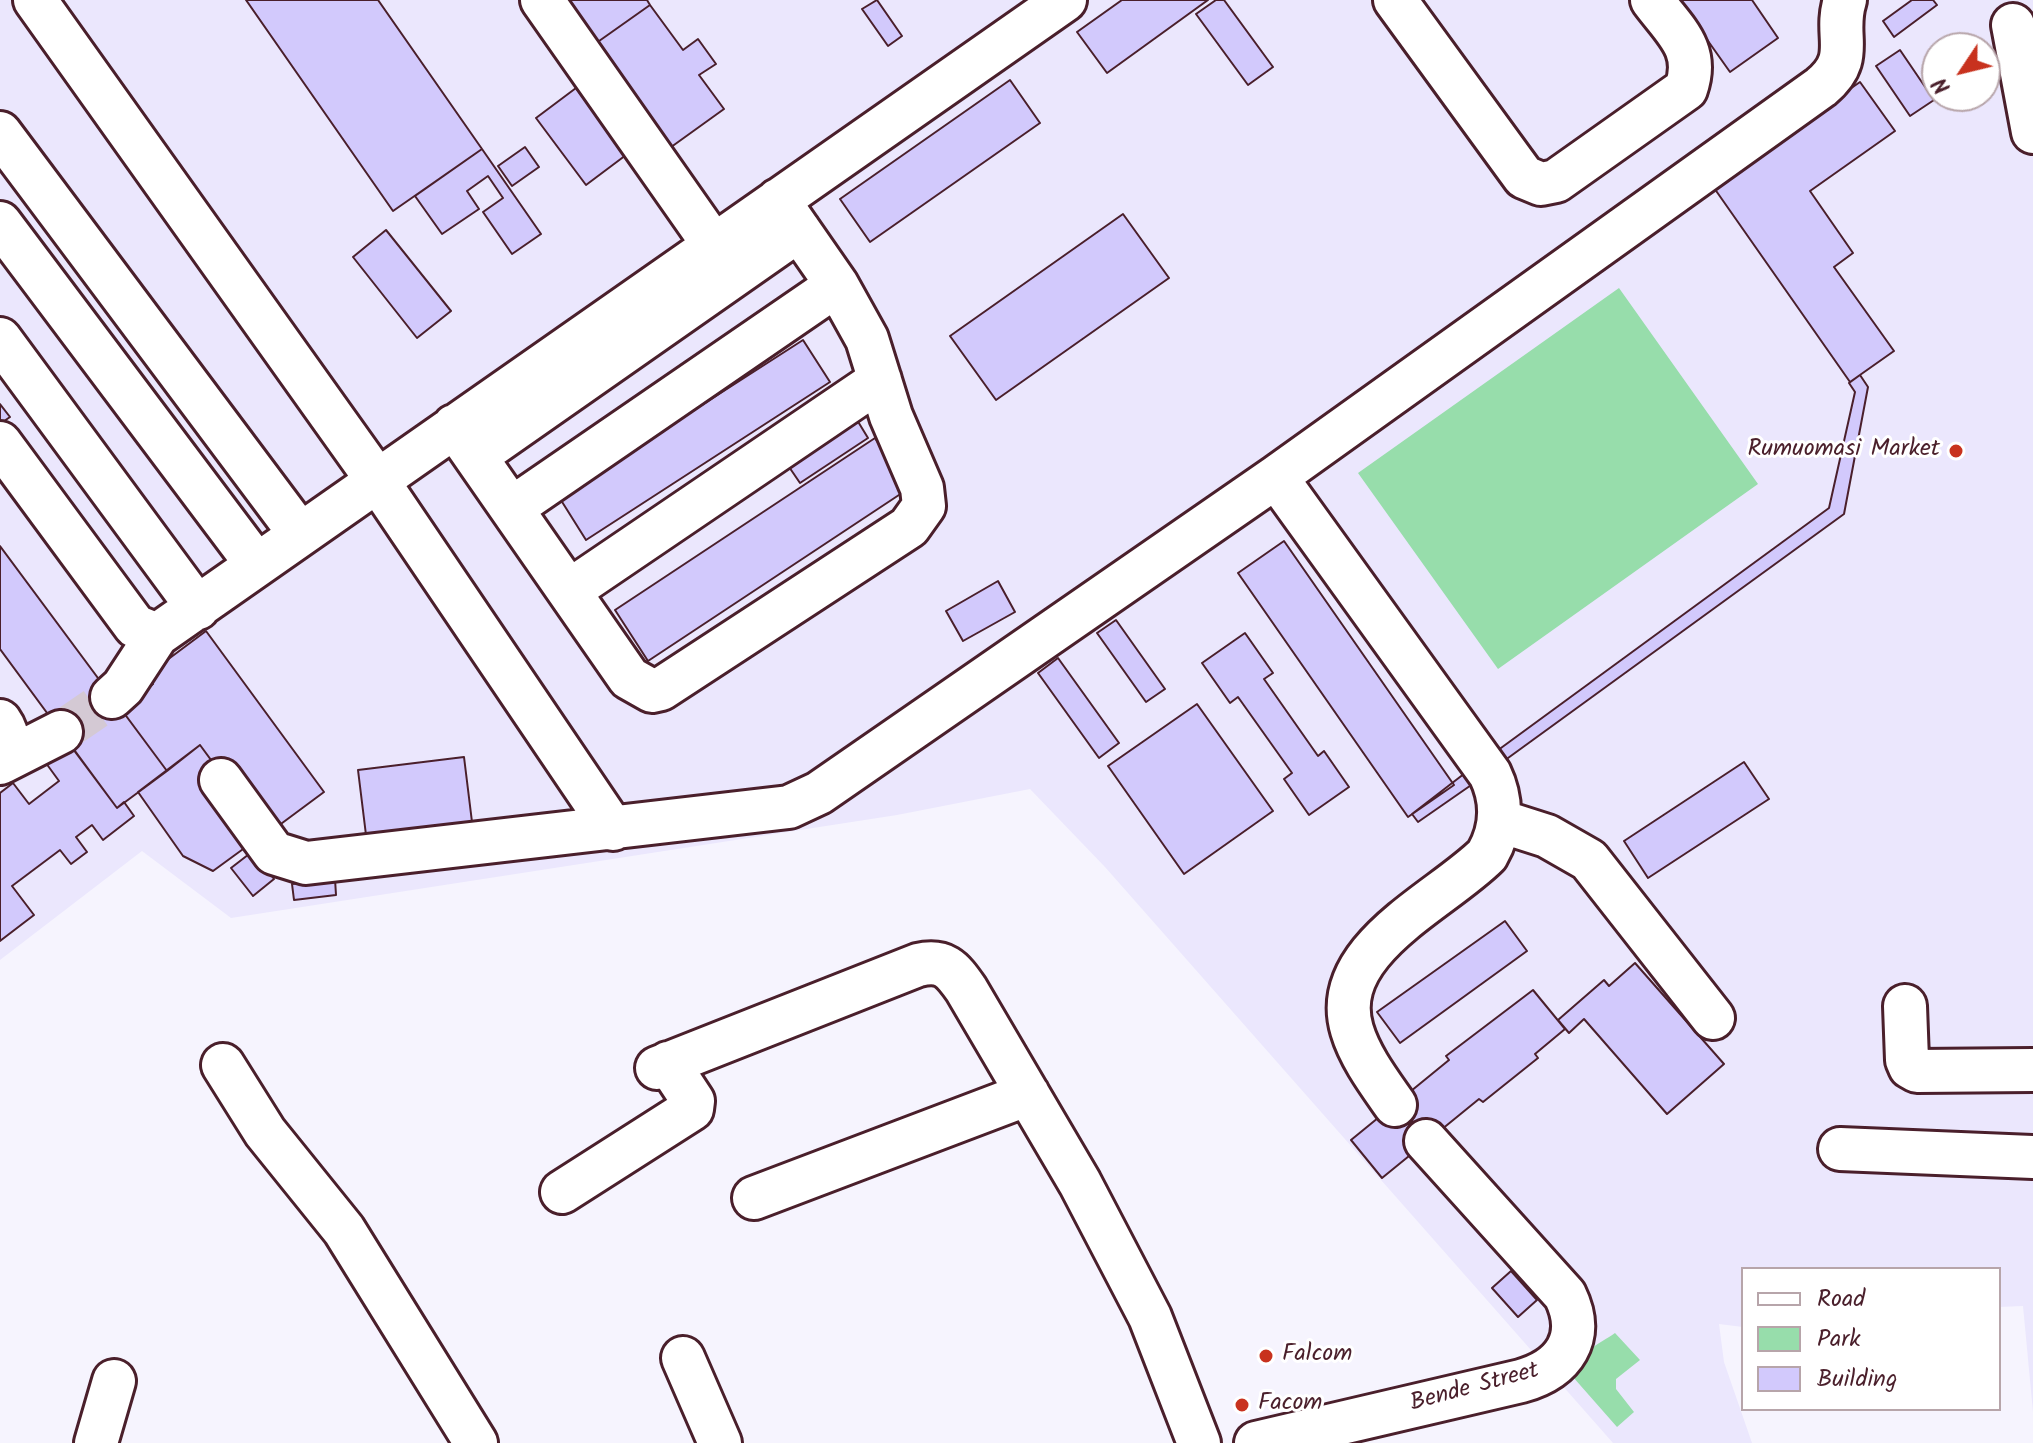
<!DOCTYPE html>
<style>
body{margin:0}
#map{position:relative;width:2033px;height:1443px;overflow:hidden;background:#f6f4fe;font-family:Kalam,sans-serif}
canvas{display:block}
.legend{position:absolute;left:1741px;top:1267px;width:260px;height:144px;box-sizing:border-box;background:#fff;border:2px solid #b7a5aa;margin:0;padding:10px 14px;list-style:none;font-size:24px;color:#4a1f2b}
.legend li{display:flex;align-items:center;gap:16px;height:40px}
.legend b{width:40px;border:2px solid #b7a5aa}
.north{position:absolute;left:1921px;top:32px;width:80px;height:80px;box-sizing:border-box;background:#fff;border:2px solid #b7a5aa;border-radius:50%;rotate:235deg;font-size:22px;font-weight:700;line-height:32px;text-align:center;color:#4a1f2b}
.north::after{content:'';display:block;margin:auto;width:28px;height:36px;background:#c8321e;clip-path:polygon(50% 0,100% 100%,50% 72%,0 100%)}
</style>
<div id="map">
<canvas width="2033" height="1443"></canvas>
<ul class="legend">
<li><b style="height:10px;background:#fff"></b>Road</li>
<li><b style="height:22px;background:#97ddab"></b>Park</li>
<li><b style="height:22px;background:#d2c9fc"></b>Building</li>
</ul>
<div class="north">N</div>
</div>
<script>
const context = document.querySelector('canvas').getContext('2d');
context.lineJoin = 'round';
function fill(path, color) { context.fillStyle = color; context.fill(path, 'evenodd'); }
function trace(path, color, width, dash) { context.strokeStyle = color; context.lineWidth = width; context.lineCap = dash ? 'butt' : 'round'; context.setLineDash(dash || []); context.stroke(path); }
function label(font, color, halo, rows, align = 'center') {
  context.font = font + ' Kalam,sans-serif'; context.lineWidth = 6; context.setLineDash([]); context.textBaseline = 'middle'; context.strokeStyle = halo; context.fillStyle = color; for (const [text, x, y, turn = 0] of rows) {
    context.save(); context.translate(x, y); context.rotate((+turn || 0) * Math.PI / 180); context.textAlign = isNaN(turn) ? turn : align; if (halo) context.strokeText(text, 0, 0); context.fillText(text, 0, 0); context.restore();
  }
}
const built = new Path2D(`
 M 0,0 L 2033,0 L 2033,1412 L 2023,1306 L 1999,1307 L 1999,1269 L 1743,1269 L 1743,1327 L 1719,1324 L 1724,1362 L 1752,1443 L 1613,1443 L 1105,867 L 1030,789 L 897,815 L 231,918 L 142,851 L 0,960 ZM 1937,48 L 1985,48 L 1985,96 L 1937,96 Z`);
const green = new Path2D(`
 M 1619,288 L 1758,484 L 1498,669 L 1358,473 Z
 M 1615,1333 L 1640,1360 L 1616,1379 L 1616,1389 L 1634,1412 L 1617,1427 L 1573,1377 C 1570,1357 1601,1343 1615,1333 Z`);
const building = new Path2D(`
 M 246,0 L 378,0 L 482,149 L 393,211 Z
 M 568,0 L 647,0 L 650,5 L 592,46 L 563,3 Z
 M 877,0 L 902,36 L 888,46 L 862,9 Z
 M 1122,0 L 1208,0 L 1107,73 L 1077,32 Z
 M 1216,0 L 1224,0 L 1273,67 L 1248,85 L 1196,14 Z
 M 1679,0 L 1752,0 L 1778,38 L 1730,72 Z
 M 1912,0 L 1933,0 L 1937,5 L 1894,37 L 1883,21 Z
 M 650,5 L 683,50 L 698,39 L 716,64 L 699,75 L 724,109 L 667,150 L 592,46 Z
 M 1900,50 L 1934,100 L 1910,116 L 1876,66 Z
 M 1010,80 L 1040,123 L 870,242 L 840,199 Z
 M 1860,82 L 1895,131 L 1810,191 L 1853,253 L 1834,267 L 1894,351 L 1850,382 L 1712,185 Z
 M 576,88 L 626,155 L 586,185 L 536,118 Z
 M 525,147 L 539,167 L 512,186 L 498,166 Z
 M 482,149 L 541,234 L 512,254 L 483,212 L 503,198 L 488,176 L 467,191 L 479,209 L 442,234 L 415,196 Z
 M 1123,214 L 1169,278 L 996,400 L 950,336 Z
 M 386,230 L 451,311 L 417,338 L 353,257 Z
 M 803,340 L 830,382 L 586,540 L 559,497 Z
 M 1860,375 L 1868,387 L 1844,514 L 1497,766 L 1490,756 L 1829,508 L 1855,392 L 1849,383 Z
 M 0,404 L 10,417 L 0,424 Z
 M 854,415 L 868,438 L 800,483 L 785,461 Z
 M 875,438 L 908,489 L 648,661 L 615,610 Z
 M 1284,541 L 1454,785 L 1408,817 L 1238,573 Z
 M 0,546 L 167,771 L 117,808 L 0,649 Z
 M 998,581 L 1015,612 L 963,641 L 946,611 Z
 M 1116,620 L 1165,689 L 1146,702 L 1097,633 Z
 M 206,631 L 324,792 L 266,835 L 200,745 L 167,771 L 121,709 L 153,684 L 147,675 Z
 M 1245,633 L 1273,673 L 1264,679 L 1318,756 L 1324,751 L 1349,787 L 1309,815 L 1284,779 L 1292,773 L 1238,697 L 1230,703 L 1202,663 Z
 M 1058,658 L 1119,743 L 1099,758 L 1038,673 Z
 M 1197,704 L 1273,811 L 1184,874 L 1108,766 Z
 M 67,741 L 117,808 L 124,802 L 134,816 L 103,840 L 92,825 L 76,837 L 87,852 L 71,864 L 60,850 L 12,886 L 34,915 L 0,941 L 0,793 L 13,783 L 29,804 L 59,781 L 43,759 Z
 M 200,745 L 217,768 L 250,844 L 213,871 L 183,856 L 138,792 Z
 M 464,757 L 472,822 L 366,835 L 358,770 Z
 M 1744,762 L 1769,799 L 1648,878 L 1624,841 Z
 M 1469,770 L 1477,781 L 1418,822 L 1412,814 Z
 M 253,851 L 274,879 L 253,896 L 231,868 Z
 M 335,879 L 336,895 L 294,900 L 292,884 Z
 M 1505,921 L 1527,951 L 1400,1043 L 1377,1012 Z
 M 1635,963 L 1724,1064 L 1667,1114 L 1584,1019 L 1569,1033 L 1558,1020 L 1604,980 L 1609,986 Z
 M 1533,990 L 1565,1029 L 1535,1054 L 1538,1058 L 1483,1102 L 1479,1099 L 1382,1178 L 1351,1140 L 1449,1060 L 1446,1056 Z
 M 1511,1271 L 1537,1300 L 1518,1317 L 1492,1288 Z`);
const minorTunnel = new Path2D(`
 M 61,732 L 112,697`);
const minor = new Path2D(`
 M 35,0 L 377,480 L 613,829
 M 542,0 L 713,244
 M 1395,0 L 1524,177 L 1541,184 L 1556,181 L 1686,89 C 1700,49 1675,31 1652,0
 M 2013,25 L 2033,132
 M 0,133 L 300,534
 M 0,223 L 257,565
 M 0,339 L 198,608
 M 454,426 L 629,678 L 652,691 L 661,689 L 909,527 L 924,506 L 922,488 L 891,416 L 867,339 L 837,285 L 778,200
 M 0,443 L 135,626 L 157,635 L 1065,0
 M 476,456 L 799,230
 M 1276,477 L 1490,774 C 1503,801 1502,829 1487,855 C 1440,902 1328,950 1352,1030 C 1360,1057 1379,1082 1395,1105
 M 512,508 L 837,285
 M 569,591 L 880,380
 M 112,697 L 123,687 L 157,635
 M 0,721 C 10,735 9,749 0,763
 M 2,762 L 61,732
 M 221,780 L 274,853 L 306,863 L 789,807 L 819,793 L 1276,477 L 1821,87 C 1857,57 1833,37 1845,0
 M 1500,821 L 1547,836 L 1589,860 L 1713,1018
 M 1905,1006 L 1907,1060 L 1910,1067 L 1917,1071 L 2033,1070
 M 223,1065 L 265,1132 L 344,1230 L 476,1443
 M 657,1068 L 918,965 C 944,959 952,969 966,989 L 1080,1183 L 1150,1317 L 1199,1443
 M 1840,1149 L 2033,1157
 M 562,1192 L 692,1109 L 693,1101 L 668,1063
 M 754,1198 L 1028,1094
 M 683,1358 L 720,1443
 M 96,1443 L 114,1381
 M 1256,1443 L 1521,1381 C 1564,1369 1586,1338 1565,1295 L 1426,1141`);
const markers = [
 [1956,451,8,"#c8321e"],
 [1266,1356,8,"#c8321e"],
 [1242,1405,8,"#c8321e"]
];
const poiNames = [
 ["Rumuomasi Market",1940,451,"right"],
 ["Falcom",1282,1356],
 ["Facom",1258,1405]
];
const streetNames = [
 ["Bende Street",1475,1389,-15]
];
fill(built, '#ebe7fd');
fill(green, '#97ddab');
fill(building, '#d2c9fc');
trace(building, '#4a1f2b', 2);
trace(minorTunnel, '#d4c9d4', 42, [42, 21]);
trace(minor, '#4a1f2b', 48);
trace(minor, '#fff', 42);
for (const [x, y, r, color] of markers) { const dot = new Path2D(); dot.arc(x, y, r, 0, 2 * Math.PI); context.fillStyle = color; context.fill(dot); trace(dot, '#fff', 3); }
label('24px', '#4a1f2b', '#fff', poiNames, 'left');
label('24px', '#4a1f2b', '#fff', streetNames);
</script>
